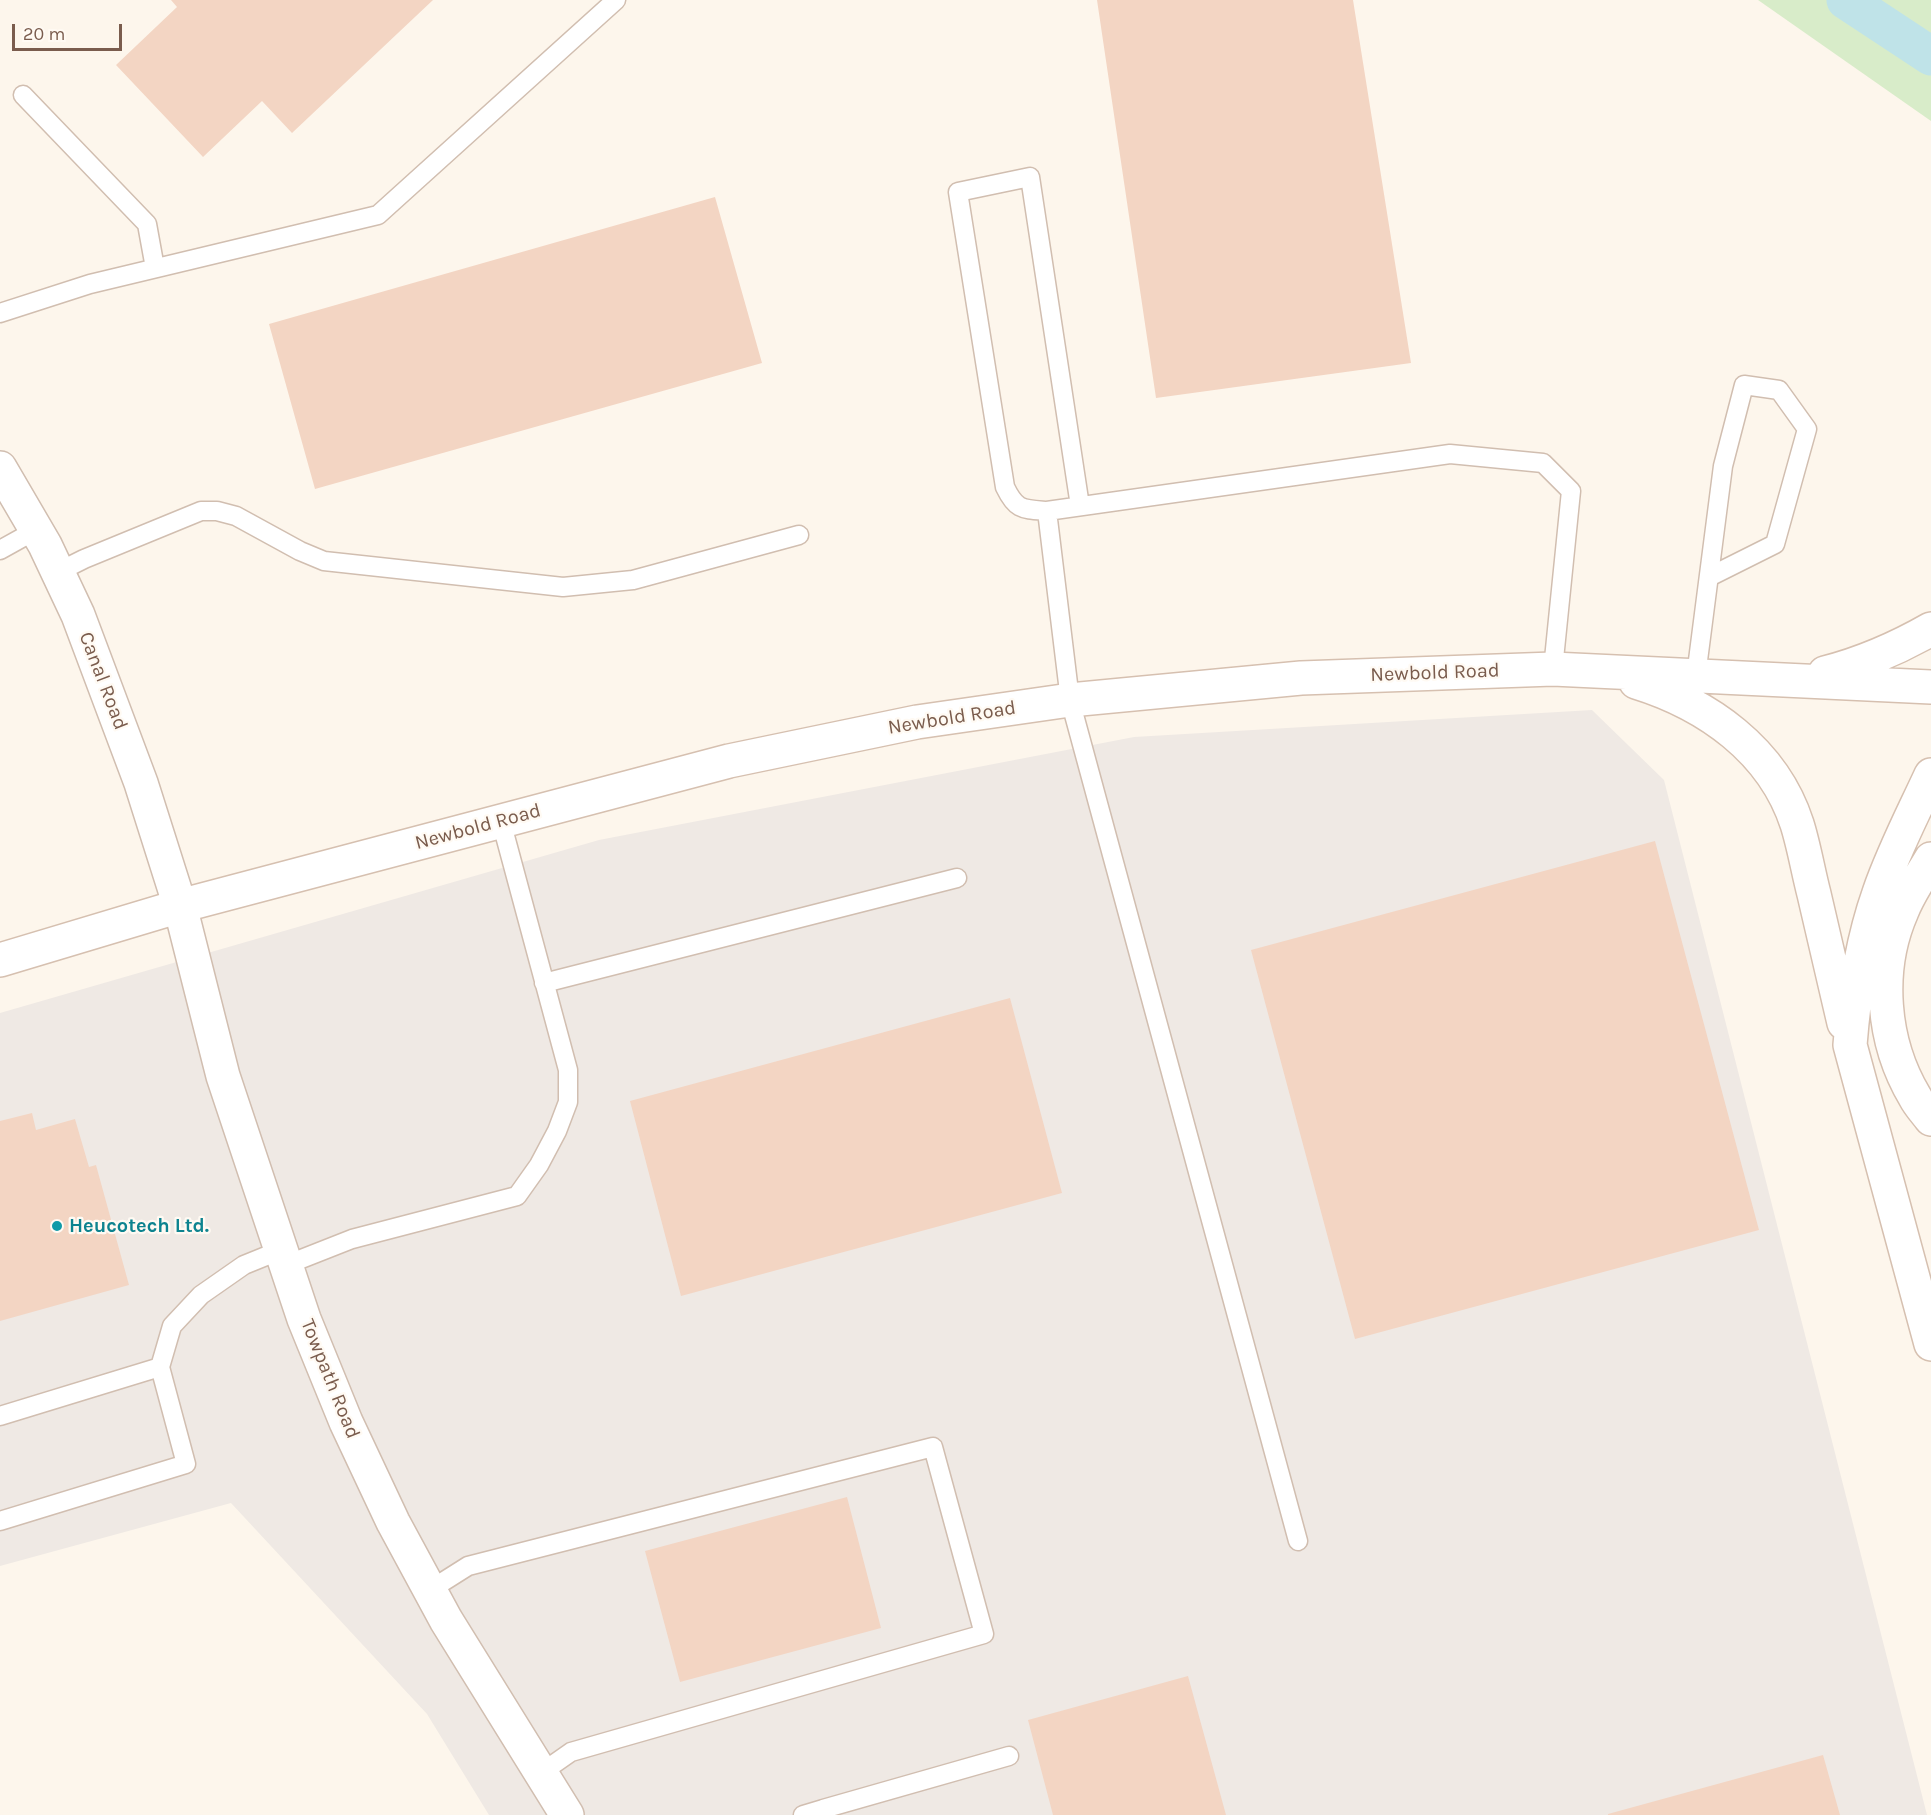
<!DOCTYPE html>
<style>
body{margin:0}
#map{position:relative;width:1931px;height:1815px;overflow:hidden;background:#fdf6ec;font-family:Karla,sans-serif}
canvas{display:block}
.scale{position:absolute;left:12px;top:24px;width:110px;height:27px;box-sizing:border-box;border:3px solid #7a5c4d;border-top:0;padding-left:8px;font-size:18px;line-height:21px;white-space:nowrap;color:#7a5c4d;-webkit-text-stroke:4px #fffaf3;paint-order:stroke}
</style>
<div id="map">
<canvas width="1931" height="1815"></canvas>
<div class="scale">20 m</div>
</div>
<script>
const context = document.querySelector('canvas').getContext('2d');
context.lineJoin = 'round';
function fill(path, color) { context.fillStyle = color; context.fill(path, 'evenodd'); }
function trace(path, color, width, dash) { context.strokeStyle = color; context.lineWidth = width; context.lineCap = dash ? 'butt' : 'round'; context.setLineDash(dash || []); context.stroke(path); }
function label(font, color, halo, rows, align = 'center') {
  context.font = font + ' Karla,sans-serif'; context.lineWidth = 4.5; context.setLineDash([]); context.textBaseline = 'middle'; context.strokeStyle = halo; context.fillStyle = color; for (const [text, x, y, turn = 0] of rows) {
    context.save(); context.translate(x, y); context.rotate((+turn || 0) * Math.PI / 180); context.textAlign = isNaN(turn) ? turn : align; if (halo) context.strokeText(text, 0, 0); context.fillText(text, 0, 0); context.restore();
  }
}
const industrial = new Path2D(`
 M 1592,710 L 1664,780 L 1927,1815 L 489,1815 L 427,1714 L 231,1503 L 0,1566 L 0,1013 L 599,840 L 1134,737 Z`);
const green = new Path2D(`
 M 1758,0 L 1931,0 L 1931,121 Z`);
const canal = new Path2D(`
 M 1846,0 L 1931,56`);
const building = new Path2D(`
 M 171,0 L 433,0 L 292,133 L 262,101 L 203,157 L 116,65 L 177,7 Z
 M 1097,0 L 1353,0 L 1411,363 L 1156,398 Z
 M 715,197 L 762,363 L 315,489 L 269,324 Z
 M 1655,841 L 1759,1230 L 1355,1339 L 1251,950 Z
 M 1010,998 L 1062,1193 L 681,1296 L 630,1101 Z
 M 32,1113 L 36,1130 L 75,1119 L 89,1167 L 96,1165 L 129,1285 L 0,1321 L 0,1121 Z
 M 847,1497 L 881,1628 L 680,1682 L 645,1551 Z
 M 1188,1676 L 1226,1815 L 1053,1815 L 1028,1720 Z
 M 1823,1755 L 1840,1815 L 1608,1815 L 1608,1814 Z`);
const service = new Path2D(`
 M 23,95 L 147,224 L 155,268
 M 0,313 L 90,284 L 378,215 L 616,0
 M 1047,511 C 1022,509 1016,510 1005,487 L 958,192 L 1030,177 L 1080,506
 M 0,550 L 36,530
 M 58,572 L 84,559 L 201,511 L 217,511 L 236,516 L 300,551 L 324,561 L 563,587 L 633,580 L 799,535
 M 1696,676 L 1723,466 L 1744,385 L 1779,390 L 1807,429 L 1775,544 L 1709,577
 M 544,983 L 957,878
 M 286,1265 L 352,1239 L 517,1196 L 539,1165 L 557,1131 L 568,1102 L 568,1070 L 501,821
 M 0,1416 L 160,1367 L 172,1326 L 201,1295 L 244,1265 L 281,1250
 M 0,1521 L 186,1464 L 160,1367
 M 1298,1541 L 1070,700 L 1047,511 L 1450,454 L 1543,463 L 1571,491 L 1553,669
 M 430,1590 L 468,1566 L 933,1447 L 984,1634 L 571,1752 L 541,1773
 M 803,1815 L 823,1809
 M 825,1815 L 823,1809 L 1009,1756`);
const minor = new Path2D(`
 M 0,468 L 45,545 L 78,615 L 141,783 L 180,906 L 223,1076 L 304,1319 L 346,1422 L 393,1522 L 446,1620 L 567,1815`);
const secondary = new Path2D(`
 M 1825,673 C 1864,663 1896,649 1931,629
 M 1636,682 C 1707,704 1773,750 1797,824 C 1804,846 1808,871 1814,894 C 1824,937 1834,980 1844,1023
 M 1931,775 C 1913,814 1893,852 1879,893 C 1862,941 1854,994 1850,1045 L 1931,1344
 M 1931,859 C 1921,876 1909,893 1902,911 C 1876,970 1882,1042 1915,1097 C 1919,1105 1926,1112 1931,1119
 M 0,960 L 180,906 L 729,761 L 917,722 L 1070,700 L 1301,678 L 1553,669 L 1931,687`);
const markers = [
 [57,1226,6,"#0f9aa8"]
];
const streetNames = [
 ["Newbold Road",1435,673,-2],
 ["Canal Road",103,681,69],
 ["Newbold Road",952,718,-9],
 ["Newbold Road",478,827,-15],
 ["Towpath Road",330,1379,68]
];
const cultureNames = [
 ["Heucotech Ltd.",69,1226]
];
fill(industrial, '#efe9e4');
fill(green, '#d8ecc9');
trace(canal, '#bfe3e8', 39);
fill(building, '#f3d5c3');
trace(service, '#d1beb0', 21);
trace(minor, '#d1beb0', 36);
trace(secondary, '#d6c0b0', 36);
trace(service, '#fff', 18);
trace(minor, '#fff', 33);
trace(secondary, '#fff', 33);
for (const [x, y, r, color] of markers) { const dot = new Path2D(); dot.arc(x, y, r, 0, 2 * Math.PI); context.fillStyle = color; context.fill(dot); trace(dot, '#fffaf3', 2); }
label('20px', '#7a5c4d', '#fffaf3', streetNames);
label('bold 20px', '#0d838f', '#fffaf3', cultureNames, 'left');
</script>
